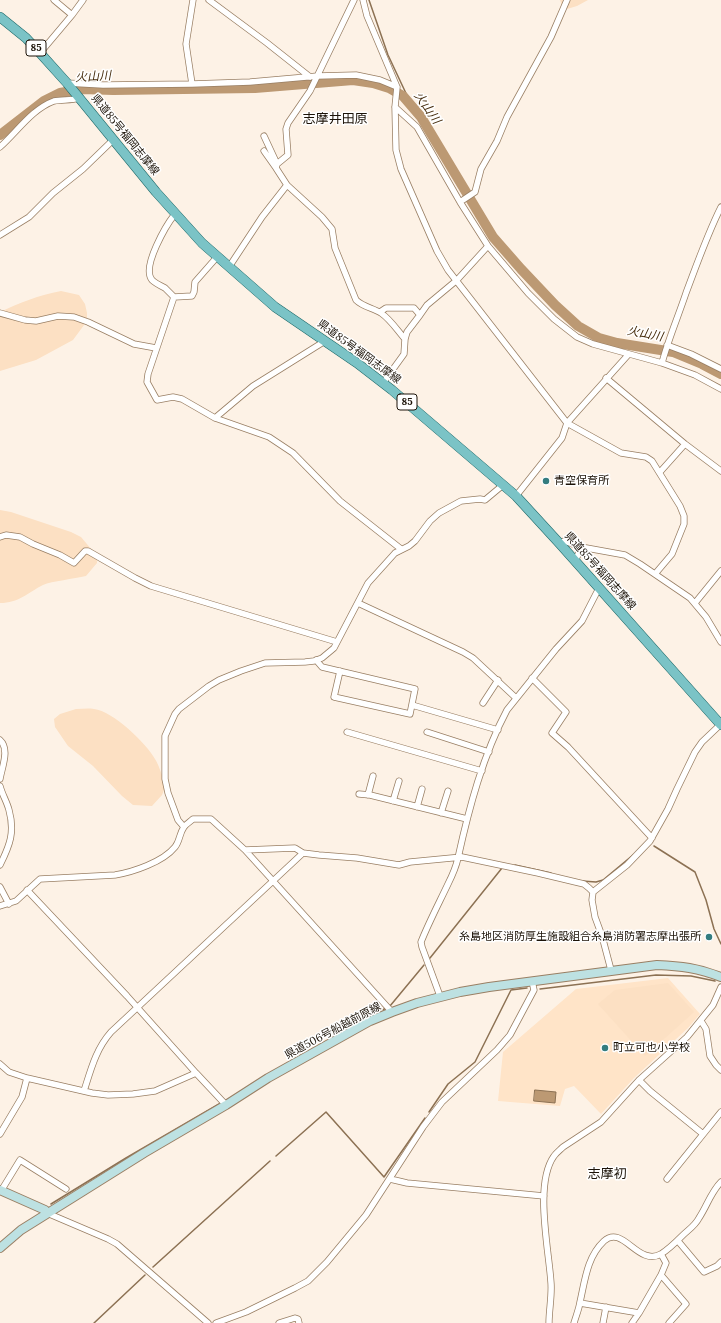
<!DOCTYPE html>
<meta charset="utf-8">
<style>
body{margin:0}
canvas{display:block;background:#fdf2e6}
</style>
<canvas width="721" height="1323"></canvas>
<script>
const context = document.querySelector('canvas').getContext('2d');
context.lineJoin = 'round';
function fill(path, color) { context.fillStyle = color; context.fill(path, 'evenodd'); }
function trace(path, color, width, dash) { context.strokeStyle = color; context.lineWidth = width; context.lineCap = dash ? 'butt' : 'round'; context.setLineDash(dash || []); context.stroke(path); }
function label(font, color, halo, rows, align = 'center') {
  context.font = font + ' Lora,"Noto Sans JP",serif'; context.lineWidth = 3; context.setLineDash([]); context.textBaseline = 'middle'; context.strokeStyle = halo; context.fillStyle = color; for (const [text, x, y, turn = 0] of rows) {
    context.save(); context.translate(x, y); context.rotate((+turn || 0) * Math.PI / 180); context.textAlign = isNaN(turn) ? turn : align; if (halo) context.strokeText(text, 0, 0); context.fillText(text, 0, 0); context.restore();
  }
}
const built = new Path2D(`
 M 668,978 L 700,1014 L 688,1028 L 634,1078 L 601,1114 L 574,1086 L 565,1089 L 560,1106 L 498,1101 L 503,1052 L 576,989 Z`);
const green = new Path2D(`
 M 560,0 L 588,0 L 577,6 L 567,9 L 562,6 Z
 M 61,291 L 79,295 L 85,304 L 87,313 L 87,321 L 73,340 L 36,360 L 0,371 L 0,312 C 19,303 39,295 61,291 Z
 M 0,510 L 11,512 L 71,532 L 81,537 L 97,556 L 97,563 L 86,576 C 74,579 52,581 43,585 C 27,593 19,603 0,603 Z
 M 76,709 C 82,709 88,708 94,709 C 113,711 146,743 155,759 C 160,767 162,777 166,785 L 162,795 L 152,806 L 133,805 L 122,796 L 93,766 L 68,746 L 55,727 L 54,719 L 60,714 Z
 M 668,983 L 694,1012 L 645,1056 L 598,1004 L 615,990 Z`);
const water = new Path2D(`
 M 535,1090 L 556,1092 L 555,1103 L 534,1101 Z`);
const stream = new Path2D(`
 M 369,0 L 388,55 L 411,104
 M 654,846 L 695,872 L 706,900 L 714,929 L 721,944
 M 515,865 L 551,873
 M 582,881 L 596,882 L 603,880 L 633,855
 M 430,958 L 502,868
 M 540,989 L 656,975 L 691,976 L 715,981
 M 390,1006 L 424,965
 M 372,1016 L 386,1008
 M 429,1112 L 448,1084 L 475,1062 L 511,990 L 527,988
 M 276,1156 L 326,1112 L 384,1177 L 425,1118
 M 51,1204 L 126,1158 L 219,1104
 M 153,1267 L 270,1161
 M 94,1323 L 145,1275`);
const river = new Path2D(`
 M 0,135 L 44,101 L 60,93 L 83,89 L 113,90 L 255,88 L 353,80 L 373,83 L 389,88 L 403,96 L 421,117 L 493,237 L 521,269 L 555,305 L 578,326 L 599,338 L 617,343 L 673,352 L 702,364 L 721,374`);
const street = new Path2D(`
 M 54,0 L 72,15
 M 209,0 L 267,43 L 310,77
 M 354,0 L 310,91 L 288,123 L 286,129 L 288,155 L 277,164 L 276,168 L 287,185 L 322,217 L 332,229 L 335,248 L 356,300 C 363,307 373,308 381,313 C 391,320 397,330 405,339
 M 363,0 L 367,16 L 397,87 L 395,107 L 396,150 L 401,169 L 437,251 L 448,270 L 567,423 L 621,453 L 646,457 L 652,461 L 680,506 L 684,516 L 684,524 L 672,554 L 655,574
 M 40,53 L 72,15 L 83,0
 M 67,83 L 103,85 L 192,84 L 250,82 L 318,76 L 356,75 L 380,80 L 397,87
 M 192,84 L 186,44 L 193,0
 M 395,107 L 417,127 L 460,202 L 488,246 L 528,293 L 554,319 L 577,337 L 593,344 L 662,363 L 695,375 L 721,389
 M 264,136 L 277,164
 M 0,147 C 17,132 32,109 54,101 C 62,99 71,101 79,98
 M 264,151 L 276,168
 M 460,202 L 475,192 L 481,169 L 497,141 L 507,117 L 551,37 L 567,0
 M 175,214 C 167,224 141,267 152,280 C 155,283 161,286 165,288 C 168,291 171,294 174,297 L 192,296 L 194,292 L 195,282 L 217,257
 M 0,235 L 29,217 L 53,193 L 83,169 L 113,140
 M 229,267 L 262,217 L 287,185
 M 174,297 L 148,374 L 147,382 L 157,400 L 173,397 L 182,399 L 215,418 L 269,437 L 293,453 L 340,501 L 401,549
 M 380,312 L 386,308 L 414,308 L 420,315
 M 0,313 L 25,320 L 36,321 L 58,316 L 74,317 L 88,322 L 134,344 L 156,348
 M 667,345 L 691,354 L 721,369
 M 662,363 C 668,340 678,317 686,293 C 697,264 707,235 721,207
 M 606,378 L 685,444 L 721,471
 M 383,383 L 404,354 L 405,339 L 407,332 L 420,315 L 427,305 L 457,280 L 488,246
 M 215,418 L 253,386 L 325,341
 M 660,472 L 685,444
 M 516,496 L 562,438 L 567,423 L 628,355
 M 0,537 L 6,535 L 20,537 L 33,544 L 60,555 L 74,563 L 85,551 L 88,551 L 135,578 L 151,586 L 337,642
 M 560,544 L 564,541 L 581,547 L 625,555 L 640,564 L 690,598 L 706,617 L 721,642
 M 575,562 L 581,547
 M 358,603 L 463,652 L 473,658 L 516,698
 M 695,603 L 721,571
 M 316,660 L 322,667 L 415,689 L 410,714 L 334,697 L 340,671
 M 532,678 L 566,712 L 552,733 L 568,747 L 652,838
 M 483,703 L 498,680
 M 412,705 L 498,730
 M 347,732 L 482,771
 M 427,732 L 489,752
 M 0,740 C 10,749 2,767 0,779
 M 0,786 C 2,794 7,802 9,810 C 15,832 10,845 0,865
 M 359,794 L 370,795 L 467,819
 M 368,795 L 373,776
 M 393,801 L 399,781
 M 417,807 L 422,789
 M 441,813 L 448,791
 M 184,827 L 178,820 L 168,793 L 165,779 L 165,736 L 175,714 L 179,709 L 209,686 L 219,680 L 241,671 L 265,663 L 305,662 L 314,661 L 322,658 L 334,648 L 368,583 L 395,553 L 409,546 L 415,541 L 430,521 L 439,513 L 461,501 L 480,499 L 485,500 L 503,485
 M 245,850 L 392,1012
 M 0,887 L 9,904
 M 27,890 L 127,996 L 196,1073
 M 593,892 L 627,865 L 650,841 L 668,809 L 677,789 L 695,752 L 702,742 L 721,724
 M 0,906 L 16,901 L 40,879 L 115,875 C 133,872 163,862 175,847 C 180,841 179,834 184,827 C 186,824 190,822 193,819 L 211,819 L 245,850 L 295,848 L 303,853 L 319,855 L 357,858 L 399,865 L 410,862 L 462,857 L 538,873 L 584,884 L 589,888 L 593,892 L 592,900 L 595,917 L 602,936 L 611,970
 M 440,996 L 422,947 L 421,942 C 429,922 439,903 448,884 C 452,876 456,867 458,858 C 469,808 483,755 507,710 L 556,649 L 582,621 L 599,588
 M 701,1021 L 706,1029 L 710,1056 L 716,1065 L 721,1070
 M 0,1064 L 9,1072 L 27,1078 L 92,1093 L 108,1095 L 133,1094 L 155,1091 L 196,1073 L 226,1105
 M 639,1080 L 650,1091 L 703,1134
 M 84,1091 C 91,1069 96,1049 111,1032 L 303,853
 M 0,1134 L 22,1097 L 27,1078
 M 390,1179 L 407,1183 L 544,1196
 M 667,1179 L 721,1112
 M 1,1191 L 20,1160 L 66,1189
 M 47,1213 L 108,1239 L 117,1244 L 208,1323
 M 678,1241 L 704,1272 L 717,1266 L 721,1262
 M 661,1275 L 666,1263 L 661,1254
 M 580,1303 L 639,1313 L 661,1275 L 686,1304 L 669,1323
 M 216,1323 L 246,1312 L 295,1288 L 308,1281 L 327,1262 L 366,1215 L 423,1127 L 442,1102 L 497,1050 L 510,1035 L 534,990 L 532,981
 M 279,1323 L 295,1318 L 298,1319 L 299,1323
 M 549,1323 C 549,1310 552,1296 551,1283 C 549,1250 534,1184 554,1156 C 557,1152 560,1150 563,1147 L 601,1122 L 639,1080 L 687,1037 L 713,1005 L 721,987
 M 574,1323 C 576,1316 579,1309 580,1302 C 585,1280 587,1257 604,1241 C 623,1224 638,1267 661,1254 C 669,1249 676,1242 682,1236 C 688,1230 695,1226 699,1218 C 707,1206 711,1192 721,1182
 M 603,1323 L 606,1307
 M 632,1323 L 639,1313`);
const secondary = new Path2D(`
 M 0,1190 L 45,1210 L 47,1213
 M 0,1248 L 21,1230 L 144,1153 L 226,1105 L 268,1078 L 370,1021 L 392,1012 L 417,1003 L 460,992 L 489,987 L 657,965 C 681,966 698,968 721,977`);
const primary = new Path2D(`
 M 0,17 L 26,38 L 40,53 L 67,83 L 156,192 L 202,243 L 275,307 L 357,363 L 392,390 L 516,496 L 560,544 L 721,725`);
const markers = [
 [546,481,4,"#337c7f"],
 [709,937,4,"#337c7f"],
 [605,1048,4,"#337c7f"]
];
const shields = [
 [36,48,20],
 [407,402,20]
];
const shieldNames = [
 ["85",36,48],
 ["85",407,402]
];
const streetNames = [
 ["県道85号福岡志摩線",125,135,51],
 ["県道85号福岡志摩線",359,352,36],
 ["県道85号福岡志摩線",600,571,48],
 ["県道506号船越前原線",333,1031,-28]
];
const poiNames = [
 ["青空保育所",554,481],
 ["糸島地区消防厚生施設組合糸島消防署志摩出張所",701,937,"right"],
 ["町立可也小学校",613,1048]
];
const waterNames = [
 ["火山川",93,77,-3],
 ["火山川",427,108,55],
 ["火山川",645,334,11]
];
const quarterNames = [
 ["志摩井田原",335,119],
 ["志摩初",607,1174]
];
fill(built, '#ffe4c8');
fill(green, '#fce0c3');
fill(water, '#bc9973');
trace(water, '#8c7153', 1);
trace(stream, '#8c7153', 1.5);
trace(river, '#bc9973', 10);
trace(street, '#997f64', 7);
trace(secondary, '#997f64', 10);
trace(primary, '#216b6b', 10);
trace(street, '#fff', 5.5);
trace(secondary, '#bde1e2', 8);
trace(primary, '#7bc3c6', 9);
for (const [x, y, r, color] of markers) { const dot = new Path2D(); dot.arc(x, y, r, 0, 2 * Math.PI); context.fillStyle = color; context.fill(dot); trace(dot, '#fff', 1.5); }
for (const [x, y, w] of shields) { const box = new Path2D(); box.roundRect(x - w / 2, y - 8, w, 16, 3); context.fillStyle = '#fff'; context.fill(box); trace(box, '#1c1308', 1); }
label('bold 10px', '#1c1308', null, shieldNames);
label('11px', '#1c1308', '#fff', streetNames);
label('11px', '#1c1308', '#fff', poiNames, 'left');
label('italic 12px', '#442a0a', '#fff', waterNames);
label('13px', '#1c1308', '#fff', quarterNames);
</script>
